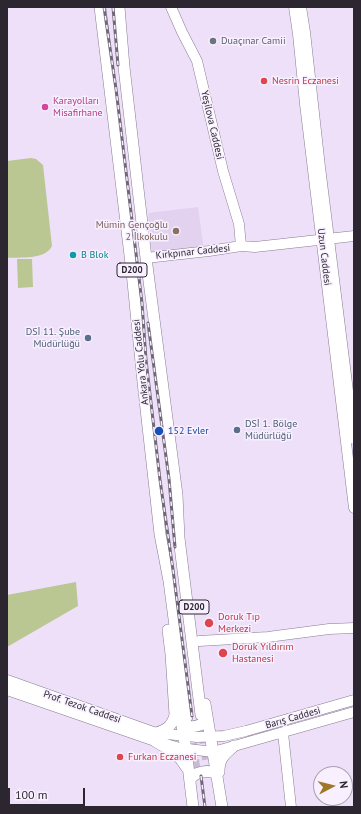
<!DOCTYPE html>
<meta charset="utf-8">
<style>
body{margin:0}
#map{position:relative;width:361px;height:814px;overflow:hidden;background:#eee0f9;font-family:"PT Sans",sans-serif}
canvas{display:block}
.frame{position:absolute;inset:0;border:8px solid #2b262f;pointer-events:none}
.north{position:absolute;left:313px;top:766px;width:40px;height:40px;box-sizing:border-box;background:#f8f0ff;border:1px solid #a69fac;border-radius:50%;rotate:83deg;font-size:11px;font-weight:700;line-height:16px;text-align:center;color:#2b262f}
.north::after{content:'';display:block;margin:auto;width:14px;height:18px;background:#a17626;clip-path:polygon(50% 0,100% 100%,50% 72%,0 100%)}
.scale{position:absolute;left:8px;top:788px;width:77px;height:18px;box-sizing:border-box;border:2px solid #2b262f;border-top:0;padding-left:5px;font-size:12px;line-height:14px;white-space:nowrap;color:#2b262f;-webkit-text-stroke:3px #f8f0ff;paint-order:stroke}
</style>
<div id="map">
<canvas width="361" height="814"></canvas>
<div class="frame"></div>
<div class="north">N</div>
<div class="scale">100 m</div>
</div>
<script>
const context = document.querySelector('canvas').getContext('2d');
context.lineJoin = 'round';
function fill(path, color) { context.fillStyle = color; context.fill(path, 'evenodd'); }
function trace(path, color, width, dash) { context.strokeStyle = color; context.lineWidth = width; context.lineCap = dash ? 'butt' : 'round'; context.setLineDash(dash || []); context.stroke(path); }
function label(font, color, halo, rows, align = 'center') {
  context.font = font + ' "PT Sans",sans-serif'; context.lineWidth = 3; context.setLineDash([]); context.textBaseline = 'middle'; context.strokeStyle = halo; context.fillStyle = color; for (const [text, x, y, turn = 0] of rows) {
    context.save(); context.translate(x, y); context.rotate((+turn || 0) * Math.PI / 180); context.textAlign = isNaN(turn) ? turn : align; if (halo) context.strokeText(text, 0, 0); context.fillText(text, 0, 0); context.restore();
  }
}
const built = new Path2D(`
 M 198,207 L 204,250 L 152,254 L 148,213 Z`);
const green = new Path2D(`
 M 31,158 L 36,159 L 43,165 L 52,246 C 45,260 21,257 7,258 L 7,161 Z
 M 17,259 L 32,259 L 33,287 L 18,288 Z
 M 76,582 L 78,606 L 7,647 L 7,595 Z`);
const highwayTunnel = new Path2D(`
 M 201,716 L 210,774
 M 189,727 L 196,777`);
const major = new Path2D(`
 M 171,7 L 182,32 L 197,61 L 223,171 L 239,224 L 241,246
 M 294,7 L 298,34 L 305,104 L 354,508
 M 301,7 L 305,32 L 320,167 L 354,439
 M 146,258 L 209,251 L 241,246 L 255,247 L 354,236
 M 199,641 L 268,637 L 329,629 L 354,628
 M 7,680 L 156,733 L 197,737 L 224,736 L 246,731 L 354,700
 M 7,690 L 155,741 L 180,748 L 213,752 L 354,712
 M 283,733 L 291,807`);
const highway = new Path2D(`
 M 100,7 L 132,272 L 143,382 L 160,534 L 169,581 L 187,717
 M 119,7 L 124,67 L 146,258 L 177,495 L 179,538 L 201,715
 M 205,704 L 222,807
 M 179,708 L 186,749 L 193,807
 M 181,722 C 188,729 196,727 205,723 L 207,719
 M 156,733 C 167,730 172,726 175,715 L 171,654 L 168,630
 M 155,741 C 169,750 178,752 186,767
 M 219,772 C 219,758 224,755 234,746
 M 190,780 C 194,772 207,770 215,773`);
const rail = new Path2D(`
 M 104,7 L 116,89 L 142,303 L 146,360 L 160,480 L 173,570 L 192,716
 M 113,7 L 118,65
 M 148,323 L 169,479 L 175,547
 M 201,776 L 205,807`);
const markers = [
 [213,41,4,"#6b7280"],
 [264,81,4,"#e0444e"],
 [45,107,4,"#d1479c"],
 [176,231,4,"#8d6e63"],
 [73,255,4,"#0f9aa8"],
 [88,338,4,"#5c6f8a"],
 [237,430,4,"#5c6f8a"],
 [159,431,5,"#1a4fb4"],
 [209,623,5,"#e0444e"],
 [223,653,5,"#e0444e"],
 [120,757,4,"#e0444e"]
];
const shields = [
 [132,270,30],
 [194,607,30]
];
const shieldNames = [
 ["D200",132,270],
 ["D200",194,607]
];
const worshipNames = [
 ["Duaçınar Camii",221,41]
];
const healthNames = [
 ["Nesrin Eczanesi",272,81],
 ["Doruk Tıp",218,617],
 ["Merkezi",218,629],
 ["Doruk Yıldırım",232,647],
 ["Hastanesi",232,659],
 ["Furkan Eczanesi",128,757]
];
const hotelNames = [
 ["Karayolları",53,101],
 ["Misafirhane",53,113]
];
const streetNames = [
 ["Yeşilova Caddesi",212,125,77],
 ["Kırkpınar Caddesi",193,252,-6],
 ["Uzun Caddesi",324,257,83],
 ["Ankara Yolu Caddesi",141,362,-96],
 ["Prof. Tezok Caddesi",82,707,19],
 ["Barış Caddesi",293,718,-16]
];
const educationNames = [
 ["Mümin Gençoğlu",168,225],
 ["2 İlkokulu",168,237]
];
const cultureNames = [
 ["B Blok",81,255]
];
const serviceNames = [
 ["DSİ 11. Şube",80,332],
 ["Müdürlüğü",80,344],
 ["DSİ 1. Bölge",245,424,"left"],
 ["Müdürlüğü",245,436,"left"]
];
const transitNames = [
 ["152 Evler",168,431]
];
fill(built, '#e2d2f0');
fill(green, '#bac792');
trace(highwayTunnel, '#c7bbd1', 11, [11, 5.5]);
trace(major, '#887b91', 11);
trace(highway, '#887b91', 12);
trace(major, '#fff', 10);
trace(highway, '#fff', 11);
trace(rail, '#706877', 3);
trace(rail, '#f8f0ff', 1.5, [4.5]);
for (const [x, y, r, color] of markers) { const dot = new Path2D(); dot.arc(x, y, r, 0, 2 * Math.PI); context.fillStyle = color; context.fill(dot); trace(dot, '#f8f0ff', 1.5); }
for (const [x, y, w] of shields) { const box = new Path2D(); box.roundRect(x - w / 2, y - 7, w, 14, 3); context.fillStyle = '#f8f0ff'; context.fill(box); trace(box, '#2b262f', 1); }
label('bold 9px', '#2b262f', null, shieldNames);
label('10px', '#5b616d', '#f8f0ff', worshipNames, 'left');
label('10px', '#be3a42', '#f8f0ff', healthNames, 'left');
label('10px', '#b23c85', '#f8f0ff', hotelNames, 'left');
label('10px', '#2b262f', '#f8f0ff', streetNames);
label('10px', '#785e54', '#f8f0ff', educationNames, 'right');
label('10px', '#0d838f', '#f8f0ff', cultureNames, 'left');
label('10px', '#4e5e75', '#f8f0ff', serviceNames, 'right');
label('10px', '#164399', '#f8f0ff', transitNames, 'left');
</script>
